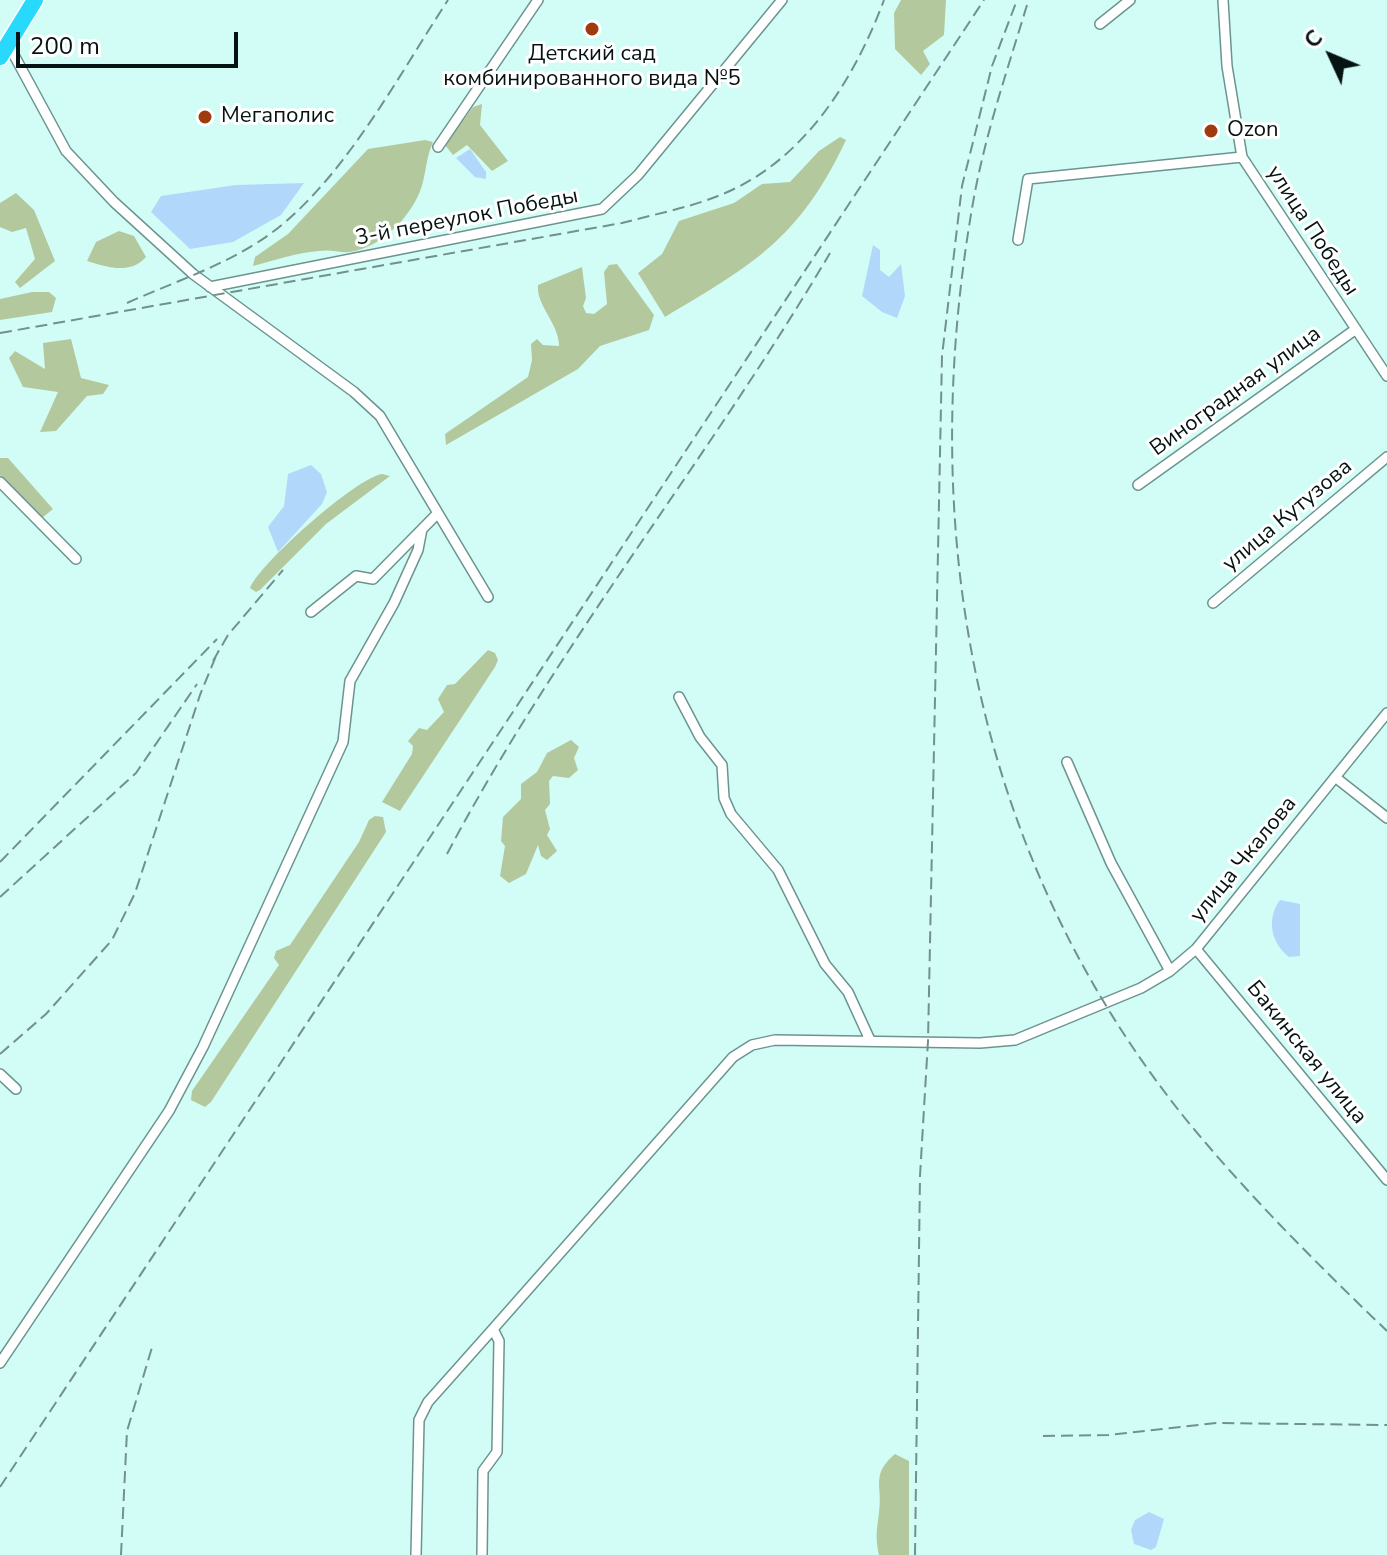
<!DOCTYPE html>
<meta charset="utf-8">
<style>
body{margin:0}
#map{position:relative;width:1387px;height:1555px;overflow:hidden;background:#d2fdf7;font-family:"Nunito Sans",sans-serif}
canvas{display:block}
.north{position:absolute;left:1291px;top:16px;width:80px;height:80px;-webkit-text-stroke:6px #fff;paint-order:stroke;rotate:314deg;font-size:22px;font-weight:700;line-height:32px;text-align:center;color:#051412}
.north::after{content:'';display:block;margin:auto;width:28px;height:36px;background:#051412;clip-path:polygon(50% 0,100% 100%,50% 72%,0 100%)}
.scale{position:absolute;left:16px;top:32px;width:222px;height:36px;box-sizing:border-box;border:4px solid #051412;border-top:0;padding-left:10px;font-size:24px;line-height:28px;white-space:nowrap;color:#051412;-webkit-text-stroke:6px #fff;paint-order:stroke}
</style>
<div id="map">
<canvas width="1387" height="1555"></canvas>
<div class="north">С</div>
<div class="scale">200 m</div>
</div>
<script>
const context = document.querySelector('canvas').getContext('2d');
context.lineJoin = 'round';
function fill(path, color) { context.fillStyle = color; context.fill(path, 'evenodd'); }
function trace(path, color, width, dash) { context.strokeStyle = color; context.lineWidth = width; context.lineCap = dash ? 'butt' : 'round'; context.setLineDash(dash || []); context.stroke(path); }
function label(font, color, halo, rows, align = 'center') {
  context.font = font + ' "Nunito Sans",sans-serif'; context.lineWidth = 6; context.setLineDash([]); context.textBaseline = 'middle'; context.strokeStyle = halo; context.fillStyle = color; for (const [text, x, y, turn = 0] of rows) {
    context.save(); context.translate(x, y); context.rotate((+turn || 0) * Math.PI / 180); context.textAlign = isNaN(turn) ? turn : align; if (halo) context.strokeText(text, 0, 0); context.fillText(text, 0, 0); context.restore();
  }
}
const forest = new Path2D(`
 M 901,0 L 946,0 L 944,35 L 923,51 L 930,64 L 921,75 L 895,49 L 894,13 Z
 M 482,104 L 480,125 L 508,161 L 492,171 L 467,145 L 453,155 L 445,145 L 473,107 Z
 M 840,137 L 846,140 C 800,238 754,264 665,317 L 638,273 L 662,254 L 679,221 L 734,203 L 762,184 L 790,182 L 819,151 Z
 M 425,140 L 433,142 C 424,161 427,181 416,200 C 403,224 378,248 350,252 C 340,253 330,249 319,251 C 296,253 275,260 253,266 L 255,257 L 288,234 L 368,149 Z
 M 16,193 L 34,210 L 55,261 L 20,288 L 15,282 L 35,259 L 26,228 L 12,232 L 0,227 L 0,203 Z
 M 119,231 L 134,236 L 146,257 C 130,275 107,267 87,261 L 96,242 Z
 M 617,264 L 654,315 L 649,330 L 600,346 L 578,369 L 446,445 L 445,434 L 528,377 L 532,360 L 531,344 L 537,339 L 543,345 L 559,346 C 559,323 536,306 538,285 L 582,267 L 586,298 L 583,306 L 586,313 L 594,314 L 607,304 L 604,272 L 609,265 Z
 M 32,292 L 49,292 L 56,298 L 52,312 L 0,320 L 0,299 Z
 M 71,339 L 81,378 L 109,385 L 103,394 L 87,396 L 56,431 L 40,432 L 58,392 L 23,387 L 9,358 L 15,351 L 45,369 L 43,343 Z
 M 0,458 L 8,458 L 53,509 L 42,518 L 0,475 Z
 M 382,474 L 390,476 L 326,524 L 260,590 L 256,592 L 250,588 C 260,563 356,478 382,474 Z
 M 488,650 L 495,653 L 498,660 L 495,667 L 400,811 L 382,802 L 412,754 L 413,746 L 408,741 L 419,728 L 427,730 L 444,712 L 438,699 L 447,685 L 455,684 Z
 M 571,740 L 579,747 L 574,758 L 578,770 L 569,778 L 553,776 L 549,781 L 550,804 L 545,810 L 550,829 L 547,835 L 557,851 L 547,860 L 541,856 L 538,845 L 526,874 L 509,883 L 500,876 L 505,846 L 501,841 L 503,817 L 521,799 L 521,784 L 537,772 L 547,753 Z
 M 375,816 L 383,817 L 386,832 L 211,1102 L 205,1107 L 191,1100 L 192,1091 L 279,965 L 274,958 L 276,951 L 290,945 L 359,842 L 369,820 Z
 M 895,1454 L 909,1461 L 909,1555 L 879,1555 C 875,1535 877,1531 879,1512 C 883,1486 870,1475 895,1454 Z`);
const water = new Path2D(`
 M 470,149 L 486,172 L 486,179 L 475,177 L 456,158 Z
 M 304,183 L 281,215 L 233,242 L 190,249 L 151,212 L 161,196 L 236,185 Z
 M 873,245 L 880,250 L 880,270 L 889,277 L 901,264 L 905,296 L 897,318 L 882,312 L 862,296 Z
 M 311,465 L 321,474 L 327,492 L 322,504 L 278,552 L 268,527 L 284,506 L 288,474 Z
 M 1280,900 L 1300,904 L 1300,956 L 1289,957 C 1271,943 1266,919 1280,900 Z
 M 1149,1512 L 1164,1519 L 1156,1547 L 1151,1550 L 1134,1544 L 1131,1530 L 1135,1520 Z`);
const street = new Path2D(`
 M 1223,0 L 1227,66 L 1242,157 L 1387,376
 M 1100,24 L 1130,0
 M 8,44 L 66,151 L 114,202 L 193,274 L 354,392 L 380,416 L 488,597
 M 438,147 L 538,0
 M 1018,240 L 1028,179 L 1242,157
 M 210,287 L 602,209 L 638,175 L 782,0
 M 0,482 L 76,559
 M 1138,485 L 1356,329
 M 1213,603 L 1387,457
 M 311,612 L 356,576 L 373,579 L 436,515
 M 679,697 L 700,737 L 722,765 L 724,798 L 731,814 L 778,870 L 825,964 L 848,992 L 870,1040
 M 1067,762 L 1111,863 L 1170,971
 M 1335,777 L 1387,818
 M 1196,949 L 1387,1180
 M 0,1074 L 16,1089
 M 0,1363 L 169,1111 L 203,1047 L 343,742 L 350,681 L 394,603 L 418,550 L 422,529
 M 416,1555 L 419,1420 L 428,1402 L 493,1329
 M 482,1555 L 483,1471 L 497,1452 L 499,1341 L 493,1329 L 733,1057 L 752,1045 L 775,1040 L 980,1043 L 1015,1040 L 1141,988 L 1170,971 L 1196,949 L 1387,713`);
const highway = new Path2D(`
 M 0,57 L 35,0`);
const rail = new Path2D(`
 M 1027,5 C 1008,68 986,132 974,197 C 915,526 972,852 1184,1117 C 1246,1193 1316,1263 1387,1331
 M 127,303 C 169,284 215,269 255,244 C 336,195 396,79 448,0
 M 0,333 L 622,223 C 659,213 699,206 734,189 C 809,153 856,75 884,0
 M 213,661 L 228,635 L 283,570
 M 447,854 C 558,644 710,457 830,253
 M 0,862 L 217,639
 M 0,897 L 136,773 L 197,684
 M 0,1054 L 46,1014 L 112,940 L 135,893 L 200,695 L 218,651
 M 1043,1436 L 1108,1435 L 1216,1423 L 1387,1425
 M 0,1487 L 984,0
 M 121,1555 L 127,1431 L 153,1344
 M 915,1555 L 920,1176 L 928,1041 L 942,356 L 962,186 L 992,66 L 1017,0`);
const markers = [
 [592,29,8,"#a03b0d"],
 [205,117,8,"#a03b0d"],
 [1211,131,8,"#a03b0d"]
];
const poiNames = [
 ["Детский сад",592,55,"center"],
 ["комбинированного вида №5",592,80,"center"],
 ["Мегаполис",221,117],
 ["Ozon",1227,131]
];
const streetNames = [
 ["3-й переулок Победы",467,218,-11],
 ["улица Победы",1312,231,57],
 ["Виноградная улица",1236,392,-36],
 ["улица Кутузова",1288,516,-40],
 ["улица Чкалова",1244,860,-51],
 ["Бакинская улица",1306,1053,51]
];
fill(forest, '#b4c89d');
fill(water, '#b1d8fa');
trace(street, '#6c948f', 12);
trace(highway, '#fff', 19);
trace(street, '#fff', 9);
trace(highway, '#29d9fc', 16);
trace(rail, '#72908c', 2, [12, 6]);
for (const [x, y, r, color] of markers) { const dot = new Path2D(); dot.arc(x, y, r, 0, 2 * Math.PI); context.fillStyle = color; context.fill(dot); trace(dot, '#fff', 3); }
label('22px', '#051412', '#fff', poiNames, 'left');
label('22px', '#051412', '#fff', streetNames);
</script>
